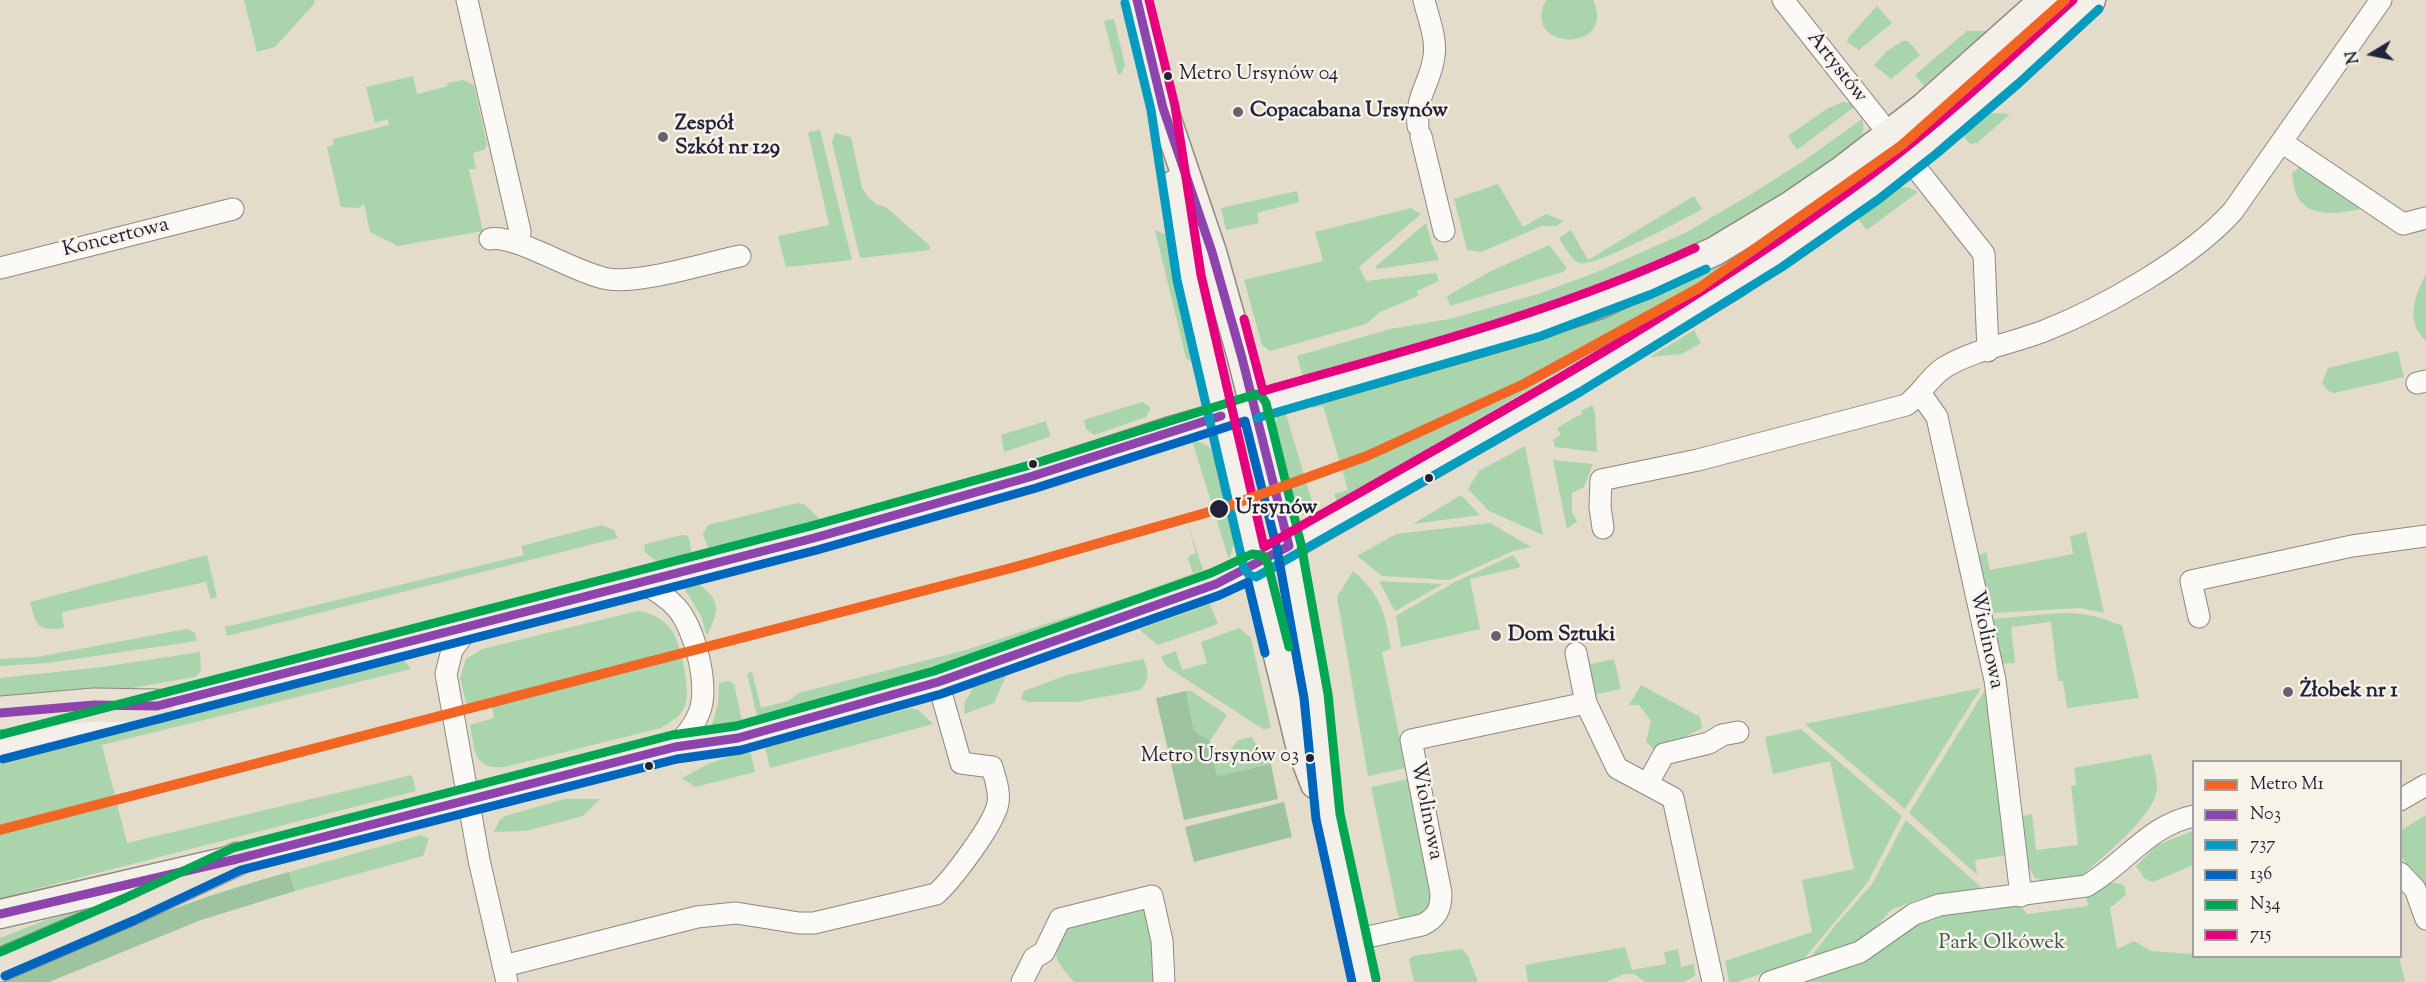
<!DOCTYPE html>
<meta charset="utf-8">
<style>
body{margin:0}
#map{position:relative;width:2426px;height:982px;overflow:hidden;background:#e4dcca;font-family:"Sorts Mill Goudy",serif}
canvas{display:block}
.legend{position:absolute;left:2192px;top:760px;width:210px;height:198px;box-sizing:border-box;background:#f7f3e8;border:2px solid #a29fa3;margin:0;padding:8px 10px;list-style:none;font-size:18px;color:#22223b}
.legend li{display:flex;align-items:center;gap:12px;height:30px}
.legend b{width:30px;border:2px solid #a29fa3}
.north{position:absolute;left:2342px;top:24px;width:60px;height:60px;-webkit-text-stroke:4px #f7f3e8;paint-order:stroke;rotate:260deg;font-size:16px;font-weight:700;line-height:24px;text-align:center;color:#22223b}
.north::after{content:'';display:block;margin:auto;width:21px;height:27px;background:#22223b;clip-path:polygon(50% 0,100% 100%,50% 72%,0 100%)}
</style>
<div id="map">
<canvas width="2426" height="982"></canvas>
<ul class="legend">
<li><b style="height:8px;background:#f26522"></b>Metro M1</li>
<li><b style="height:8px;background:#8e44ad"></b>N03</li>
<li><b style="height:8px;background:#039cbf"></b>737</li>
<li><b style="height:8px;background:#0065bd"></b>136</li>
<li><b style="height:8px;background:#00a651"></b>N34</li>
<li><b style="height:8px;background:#e5007d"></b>715</li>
</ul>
<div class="north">N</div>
</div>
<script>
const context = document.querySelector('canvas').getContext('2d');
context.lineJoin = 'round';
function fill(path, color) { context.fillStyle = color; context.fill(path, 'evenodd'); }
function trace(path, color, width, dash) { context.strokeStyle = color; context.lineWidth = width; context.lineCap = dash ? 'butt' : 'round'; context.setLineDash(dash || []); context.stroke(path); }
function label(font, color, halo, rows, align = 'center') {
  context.font = font + ' "Sorts Mill Goudy",serif'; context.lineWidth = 5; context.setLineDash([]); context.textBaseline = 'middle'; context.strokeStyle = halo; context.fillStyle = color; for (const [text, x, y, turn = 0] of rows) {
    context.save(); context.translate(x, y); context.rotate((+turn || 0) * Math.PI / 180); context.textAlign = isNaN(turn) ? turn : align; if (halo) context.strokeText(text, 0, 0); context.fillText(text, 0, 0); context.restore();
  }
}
const green = new Path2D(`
 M 244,0 L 314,0 L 315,3 L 275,47 L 257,52 Z
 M 1546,0 L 1593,0 C 1618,54 1519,51 1546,0 Z
 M 1877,6 L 1892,23 L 1859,50 L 1847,42 L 1849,37 Z
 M 1114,19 L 1125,65 L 1122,72 L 1118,75 L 1104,21 Z
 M 1967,31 L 1987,31 L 1924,86 L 1915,75 Z
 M 1903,41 L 1908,41 L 1920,55 L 1891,79 L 1874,65 L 1887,51 Z
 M 413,76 L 417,94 L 448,86 L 447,83 L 463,80 L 474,85 L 487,145 L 484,150 L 473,153 L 476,169 L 469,169 L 483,231 L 398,246 L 370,232 L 364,204 L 359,208 L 341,207 L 327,147 L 333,145 L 333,139 L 389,125 L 388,119 L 375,123 L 366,87 Z
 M 1843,102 L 1851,103 L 1854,107 L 1797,150 L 1788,136 L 1828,108 Z
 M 1991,113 L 2010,114 L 1977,143 L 1970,144 L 1962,135 Z
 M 1862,119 C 1865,129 1864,134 1856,142 C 1804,178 1751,216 1695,245 C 1571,307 1435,338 1303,376 L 1297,356 L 1390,329 L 1450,319 L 1538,294 L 1597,272 L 1685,233 L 1753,193 L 1805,160 Z
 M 820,130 L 852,260 L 786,267 L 778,236 L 829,225 L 808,132 Z
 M 835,133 L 851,137 L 862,188 L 868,197 L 876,204 L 886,207 L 929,245 L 930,250 L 860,258 L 832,142 Z
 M 2301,166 L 2366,208 C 2343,212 2311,221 2297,196 C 2294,190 2293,180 2292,173 Z
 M 1498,184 L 1523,227 L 1546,214 L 1564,221 L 1556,226 L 1542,226 L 1481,252 L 1467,250 L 1454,199 Z
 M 1908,187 L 1918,192 L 1867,230 L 1857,218 L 1899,188 Z
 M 1297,191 L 1299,202 L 1257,213 L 1259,223 L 1226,230 L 1221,208 Z
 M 1694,196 L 1702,209 C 1686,218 1592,269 1579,263 C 1571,260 1564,245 1559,238 L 1571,230 L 1588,260 Z
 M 1411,208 L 1421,214 L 1359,267 L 1366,281 L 1436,273 L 1439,281 L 1417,291 L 1418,296 L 1380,312 L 1366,324 L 1270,351 L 1262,345 L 1244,280 L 1323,261 L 1315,232 Z
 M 1794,222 L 1795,224 L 1698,290 L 1337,502 L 1334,494 L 1348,490 L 1323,406 L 1312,408 L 1310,404 C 1422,374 1535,348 1642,303 C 1695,281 1744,252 1794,222 Z
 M 1426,223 L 1432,244 L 1439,260 L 1377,269 L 1375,267 Z
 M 1155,230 L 1167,235 L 1195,361 L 1190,361 L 1186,358 Z
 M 1549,245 L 1567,268 L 1563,272 L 1450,306 L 1447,296 L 1491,271 Z
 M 2426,274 L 2426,341 C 2405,322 2414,297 2426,274 Z
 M 1694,330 L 1701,343 L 1682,354 L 1650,357 Z
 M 2398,351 L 2404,377 L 2334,393 L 2328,391 L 2322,383 L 2328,368 Z
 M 1142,402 L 1149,406 L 1150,410 L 1146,417 L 1094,435 L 1086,429 L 1084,420 Z
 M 1592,405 L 1595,413 L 1597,452 L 1555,447 L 1553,440 L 1561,435 L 1557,428 L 1583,413 L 1581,411 Z
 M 1285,411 L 1316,515 L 1302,515 L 1294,507 L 1274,430 L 1277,416 Z
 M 1046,421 L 1050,435 L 1049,437 L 1004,452 L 1001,435 Z
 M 1192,441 C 1204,442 1209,445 1215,455 L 1234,544 L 1229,559 Z
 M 1525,446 L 1543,535 L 1489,511 L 1468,489 L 1479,471 Z
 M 1553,460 L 1593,464 L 1584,487 L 1572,493 L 1572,512 L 1577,521 L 1567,529 Z
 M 1461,495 L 1480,515 L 1413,524 Z
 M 797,503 L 804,504 L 821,520 L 708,548 L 703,534 L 708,525 Z
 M 1187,521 L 1203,570 L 997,647 L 863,688 L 757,716 L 747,673 L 752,672 L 761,708 L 788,701 L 799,693 L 966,650 L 1134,595 L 1193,573 L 1188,559 L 1189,556 L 1196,553 Z
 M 1490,523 L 1531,547 L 1513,551 L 1449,580 L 1382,576 L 1357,556 L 1396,534 Z
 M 602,525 L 614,530 L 618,538 L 227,636 L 225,627 L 524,555 L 521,546 Z
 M 2086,532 L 2104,613 L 2080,608 L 1992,613 L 1979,555 L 1986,552 L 1990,570 L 2073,554 L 2070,536 Z
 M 682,535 L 686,535 L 689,538 L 692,554 L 658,563 L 645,552 L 644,545 L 649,543 Z
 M 207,555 L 217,597 L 211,599 L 206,582 L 62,612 L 64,628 C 37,631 37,627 30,602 Z
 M 1513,555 L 1521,567 L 1470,579 L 1480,629 L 1401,647 L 1396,616 L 1453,583 Z
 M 1353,571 C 1382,596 1385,613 1391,649 L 1382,652 L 1406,768 L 1368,776 L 1337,597 Z
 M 1379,581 L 1443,584 L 1395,611 Z
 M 699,584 C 723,603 718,611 707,636 L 701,616 L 684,588 Z
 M 1210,604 L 1218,624 L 1158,645 L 1141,631 L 1140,629 Z
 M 637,611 C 649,612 662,618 670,628 C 681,641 691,690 685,706 C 681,717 670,722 661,728 L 505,767 C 473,770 475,751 470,725 L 494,718 L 490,699 L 468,704 L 466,702 L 460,678 L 466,659 L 482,649 Z
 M 2060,613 C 2075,613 2090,614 2104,619 C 2111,621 2114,624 2122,625 L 2139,698 L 2067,708 L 2063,681 L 2058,681 L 2051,622 L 2011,627 L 2015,663 L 1997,664 L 1991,619 Z
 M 1239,628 L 1251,638 L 1271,728 L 1263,729 L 1167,667 L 1162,659 L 1162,656 L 1176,651 L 1182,670 L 1207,663 L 1201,642 Z
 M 186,629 C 194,630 196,633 197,641 L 48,663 L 0,666 L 0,659 L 37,657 Z
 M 200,652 L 201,671 L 195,677 L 132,688 L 0,703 L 0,678 L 102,667 Z
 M 402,658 L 411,669 L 102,745 L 127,843 L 412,775 L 416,791 L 0,898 L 0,761 Z
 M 1143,659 C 1149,671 1150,680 1140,690 L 1076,702 L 1028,702 L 1021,699 L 1024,691 L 1067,675 Z
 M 1614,659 L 1621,689 L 1592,695 L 1586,665 Z
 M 1006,676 L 994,703 L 964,714 L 965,702 L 973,687 Z
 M 729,681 L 734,684 L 742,720 L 711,728 L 718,704 L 719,683 Z
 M 1641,685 L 1700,717 L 1702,728 L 1657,752 L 1646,742 L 1651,721 L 1639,705 L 1629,705 Z
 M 1987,687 L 2009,855 L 1975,860 L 1977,875 L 1909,813 Z
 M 1981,688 L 1905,809 L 1805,724 Z
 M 1186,691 L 1191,691 L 1227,715 L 1210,741 L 1194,731 Z
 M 911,708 L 918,710 L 933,724 L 770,768 L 765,747 Z
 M 1801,729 L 1902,816 L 1868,882 L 1804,959 L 1737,982 L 1729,982 L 1725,961 L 1812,932 L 1802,880 L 1854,869 L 1830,761 L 1773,774 L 1765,737 Z
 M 1251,737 L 1271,764 L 1217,776 L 1211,745 L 1226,755 L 1238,740 Z
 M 750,750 L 755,772 L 695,787 L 682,778 L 710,763 Z
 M 2151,754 C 2153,764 2157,776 2157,786 C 2158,815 2098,860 2077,880 L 2044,881 L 2035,878 L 2025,860 L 2019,817 L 2032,814 L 2036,850 L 2078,845 L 2071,786 L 2076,785 L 2074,768 Z
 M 1408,779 L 1431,890 C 1431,911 1421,918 1401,919 L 1398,915 L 1371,787 Z
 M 565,799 L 600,799 L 583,816 L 526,831 L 494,832 L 499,821 L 505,816 Z
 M 2426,815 L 2426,891 L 2401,856 L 2400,831 Z
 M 1906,820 L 1984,890 L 1917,900 L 1891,910 L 1863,943 L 1805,964 L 1834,927 L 1872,884 Z
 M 2193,831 L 2193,865 L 2153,882 L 2145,879 L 2136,866 L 2157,845 Z
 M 421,835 L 429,839 L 423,856 L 295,891 L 289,872 Z
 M 2111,882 L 2124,885 L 2126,895 L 2110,908 L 2117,949 L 2134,941 L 2151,951 L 2193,954 L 2194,956 L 2399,957 L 2405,982 L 1794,982 L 1910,916 L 2017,903 L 2028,914 L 2088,906 L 2086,894 Z
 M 104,903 L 0,953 L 0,938 L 46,920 Z
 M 1136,906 L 1148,911 L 1157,957 L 1151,959 L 1157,982 L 1074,982 C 1051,955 1053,958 1065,926 Z
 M 1625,947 L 1632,970 L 1666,964 L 1664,952 L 1678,949 L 1681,967 L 1694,964 L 1695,976 L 1684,982 L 1646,982 L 1634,974 L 1624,974 L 1606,982 L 1528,982 L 1525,965 Z
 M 1462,949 L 1468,956 L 1478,982 L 1414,982 L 1409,959 L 1413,956 Z`);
const forest = new Path2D(`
 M 1186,691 L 1194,731 L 1210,741 L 1217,776 L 1271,764 L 1278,799 L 1184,820 L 1156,698 Z
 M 1284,802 L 1292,837 L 1194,862 L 1185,827 Z
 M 289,872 L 295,891 L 201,920 L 49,982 L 0,982 L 0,979 C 95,938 189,899 289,872 Z`);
const street = new Path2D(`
 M 467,0 L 520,231 L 519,244
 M 1783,0 L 1984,254 L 1988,351
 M 1418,126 C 1415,95 1431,83 1434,56 C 1437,39 1428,17 1424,0
 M 1421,136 L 1444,231
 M 2283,143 L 2403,224 L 2426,218
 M 490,239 C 515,234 577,274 608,279 C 640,284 707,263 740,256
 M 0,268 L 233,209
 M 2417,383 L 2426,381
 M 1920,393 L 1937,417 L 1995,680 L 2021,896
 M 1603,528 L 1600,507 L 1601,480 L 1698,460 L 1906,405 C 1921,395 1929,377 1945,367 C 1973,350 2013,343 2044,331 C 2103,308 2191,258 2233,211 L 2381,0
 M 641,582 C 654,589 666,596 676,607 C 695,628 710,687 699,713 C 694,727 684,737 675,747
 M 2199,617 L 2191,581 L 2352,546 L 2426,536
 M 469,627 L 452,650 L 446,674 L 479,860 L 507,982
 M 1576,653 L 1586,703 L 1617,768 L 1673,798 L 1713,982
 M 1648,783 L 1664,754 L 1709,743 L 1722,735 L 1738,732
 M 2400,800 L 2426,785
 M 2400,873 L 2415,889 L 2426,919
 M 1354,940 L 1422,925 C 1437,918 1441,909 1441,893 L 1411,740 L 1586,703
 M 504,966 L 697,917 L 736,913 L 799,923 L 814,923 L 936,894 C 952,880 995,823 998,803 C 1000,791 995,778 992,767 L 961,763 L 938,682
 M 1022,982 L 1034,958 L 1044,952 L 1060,919 L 1152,896 L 1162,941 L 1164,982
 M 1770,982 L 1860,952 L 1914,914 L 1939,905 L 2086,886 C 2124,865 2148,825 2194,816`);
const secondary = new Path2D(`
 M 1137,0 L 1163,108 L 1212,252 L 1242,358 L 1289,546 L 1316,696 L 1328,816 L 1364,982
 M 1175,184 C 1204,373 1255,559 1300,745 L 1315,784
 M 0,747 L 814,538 L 1033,476 L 1168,432 L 1512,333 L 1600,304 L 1715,251 L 1790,206 L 1841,171 L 1924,107 L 2044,0
 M 0,914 L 237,859 L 675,747 L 738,738 L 938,682 L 1216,584 L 1256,565 L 1563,389 L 1736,283 L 1873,188 L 1909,160 L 1997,87 L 2091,0`);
const primary = new Path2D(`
 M 0,713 L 94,705 L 157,706
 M 0,965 L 130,909 L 237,859`);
const bus1 = new Path2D(`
 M 1137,0 L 1163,108 L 1212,252 L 1242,358 L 1289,546
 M 0,713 L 94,705 L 157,706 L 814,538 L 1033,476 L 1221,416
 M 0,914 L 237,859 L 675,747 L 738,738 L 938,682 L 1216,584 L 1289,546`);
const bus2 = new Path2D(`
 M 1125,3 L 1151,110 L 1177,280 L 1244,568 L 1249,575 L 1256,577 L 1580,392 L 1782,267 L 1879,199 L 1936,154 L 2019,83 L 2099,9
 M 1257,418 L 1541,336 L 1652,294 L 1706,269`);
const bus3 = new Path2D(`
 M 3,759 L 817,550 L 1036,488 L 1245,421 L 1277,549 L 1304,698 L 1316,819 L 1352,982
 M 5,976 L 135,920 L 241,870 L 677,759 L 741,750 L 941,694 L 1220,595 L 1248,582 L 1265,653`);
const bus4 = new Path2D(`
 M 0,735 L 811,526 L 1030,465 L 1256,394 L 1262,397 L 1266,403 L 1301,544 L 1328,694 L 1340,814 L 1376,979
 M 0,952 L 125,898 L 233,848 L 672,735 L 736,726 L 934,671 L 1211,573 L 1252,554 L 1262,555 L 1267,561 L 1289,647`);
const bus5 = new Path2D(`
 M 1149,0 L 1175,106 L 1201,275 L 1264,547 C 1467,431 1676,319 1864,180 C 1938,125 2006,62 2073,0
 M 1244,319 L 1263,391 C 1411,349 1554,313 1695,248`);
const metro1 = new Path2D(`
 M 0,830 L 1015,567 L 1223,508 L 1367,456 L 1524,384 L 1699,288 L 1902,145 L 2065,0`);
const markers = [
 [1168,76,5,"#22223b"],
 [1238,112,6,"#66636d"],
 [663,137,6,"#66636d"],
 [1033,464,5,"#22223b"],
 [1429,478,5,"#22223b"],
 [1219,509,10,"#22223b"],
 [1496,636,6,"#66636d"],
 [2288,692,6,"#66636d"],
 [1310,758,5,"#22223b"],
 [649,766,5,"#22223b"]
];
const busNames = [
 ["Metro Ursynów 04",1179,76],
 ["Metro Ursynów 03",1299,758,"right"]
];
const streetNames = [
 ["Artystów",1836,68,52],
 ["Koncertowa",116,239,-14],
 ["Wiolinowa",1985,640,78],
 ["Wiolinowa",1425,811,79]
];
const poiNames = [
 ["Copacabana Ursynów",1250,112],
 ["Zespół",675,125],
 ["Szkół nr 129",675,149],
 ["Dom Sztuki",1508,636],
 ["Żłobek nr 1",2300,692]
];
const stopNames = [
 ["Ursynów",1235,509]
];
const parkNames = [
 ["Park Olkówek",2002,944]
];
fill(green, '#aad4ab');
fill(forest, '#9ec49f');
trace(street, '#8d8883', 23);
trace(secondary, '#8d8883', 31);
trace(primary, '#8d8883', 35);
trace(street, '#fbfaf7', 21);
trace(secondary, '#f3f0e9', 28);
trace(primary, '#e7e0d3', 33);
trace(bus1, '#8e44ad', 9);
trace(bus2, '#039cbf', 9);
trace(bus3, '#0065bd', 9);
trace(bus4, '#00a651', 9);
trace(bus5, '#e5007d', 9);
trace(metro1, '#f26522', 10);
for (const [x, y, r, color] of markers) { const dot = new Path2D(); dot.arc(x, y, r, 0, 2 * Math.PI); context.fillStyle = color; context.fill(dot); trace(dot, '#f7f3e8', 2); }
label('20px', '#22223b', '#f7f3e8', busNames, 'left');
label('21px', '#22223b', '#f7f3e8', streetNames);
label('bold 21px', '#22223b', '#f7f3e8', poiNames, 'left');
label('bold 21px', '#22223b', '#f7f3e8', stopNames, 'left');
label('21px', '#3d5655', '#f7f3e8', parkNames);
</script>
